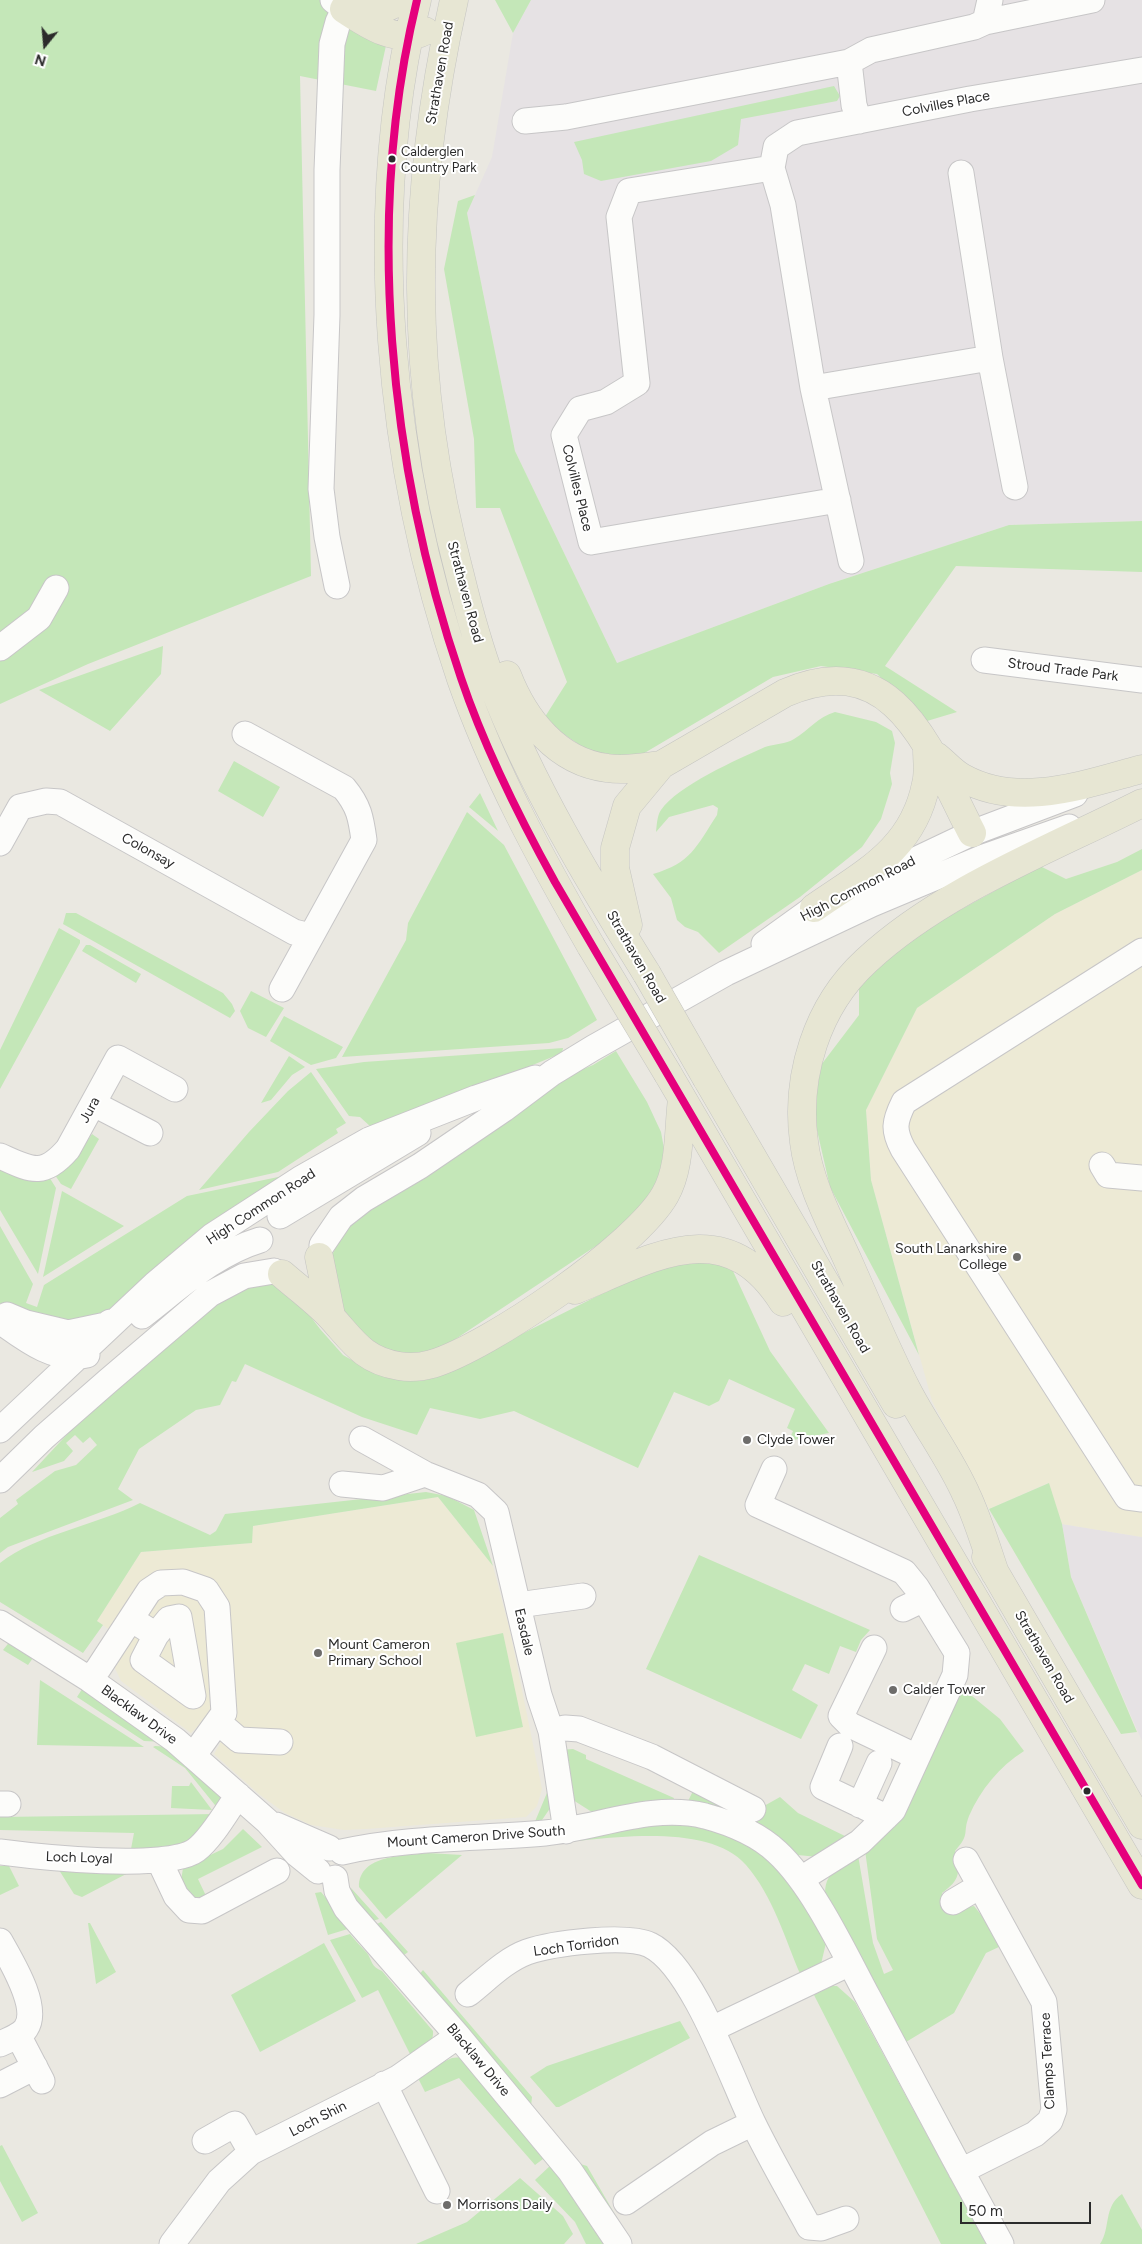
<!DOCTYPE html>
<style>
body{margin:0}
#map{position:relative;width:1142px;height:2244px;overflow:hidden;background:#eae8e1;font-family:Figtree,sans-serif}
canvas{display:block}
.north{position:absolute;left:20px;top:20px;width:50px;height:50px;-webkit-text-stroke:4px #fff;paint-order:stroke;rotate:197deg;font-size:14px;font-weight:700;line-height:20px;text-align:center;color:#2b2b2b}
.north::after{content:'';display:block;margin:auto;width:18px;height:22px;background:#2b2b2b;clip-path:polygon(50% 0,100% 100%,50% 72%,0 100%)}
.scale{position:absolute;left:960px;top:2202px;width:131px;height:22px;box-sizing:border-box;border:2px solid #2b2b2b;border-top:0;padding-left:6px;font-size:15px;line-height:18px;white-space:nowrap;color:#2b2b2b;-webkit-text-stroke:4px #fff;paint-order:stroke}
</style>
<div id="map">
<canvas width="1142" height="2244"></canvas>
<div class="north">N</div>
<div class="scale">50 m</div>
</div>
<script>
const context = document.querySelector('canvas').getContext('2d');
context.lineJoin = 'round';
function fill(path, color) { context.fillStyle = color; context.fill(path, 'evenodd'); }
function trace(path, color, width, dash) { context.strokeStyle = color; context.lineWidth = width; context.lineCap = dash ? 'butt' : 'round'; context.setLineDash(dash || []); context.stroke(path); }
function label(font, color, halo, rows, align = 'center') {
  context.font = font + ' Figtree,sans-serif'; context.lineWidth = 4; context.setLineDash([]); context.textBaseline = 'middle'; context.strokeStyle = halo; context.fillStyle = color; for (const [text, x, y, turn = 0] of rows) {
    context.save(); context.translate(x, y); context.rotate((+turn || 0) * Math.PI / 180); context.textAlign = isNaN(turn) ? turn : align; if (halo) context.strokeText(text, 0, 0); context.fillText(text, 0, 0); context.restore();
  }
}
const industrial = new Path2D(`
 M 531,0 L 1142,0 L 1142,521 L 1009,525 L 829,584 L 617,663 L 515,451 L 467,213 L 492,157 L 513,33 Z
 M 1062,1524 L 1142,1537 L 1142,1741 L 1071,1577 Z`);
const education = new Path2D(`
 M 1142,870 L 1142,1537 L 1062,1524 L 1048,1483 L 989,1509 L 932,1401 L 871,1180 L 866,1110 L 917,1008 L 1055,914 Z
 M 438,1497 L 493,1566 L 510,1631 L 542,1789 L 537,1806 L 526,1817 L 366,1829 L 344,1830 L 311,1825 L 285,1813 L 260,1795 L 214,1754 L 221,1742 L 200,1724 L 191,1733 L 121,1681 L 113,1664 L 127,1642 L 97,1621 L 141,1552 L 251,1543 L 253,1526 Z`);
const green = new Path2D(`
 M 0,0 L 396,0 L 376,91 L 300,76 L 311,576 L 88,664 L 0,704 Z
 M 495,0 L 531,0 L 513,33 Z
 M 834,86 L 840,96 L 837,101 L 741,119 L 738,145 L 711,161 L 601,181 L 584,174 L 582,160 L 574,142 Z
 M 475,195 L 467,213 L 515,451 L 617,663 L 829,584 L 1009,525 L 1142,521 L 1142,572 L 956,566 L 885,666 L 957,712 L 927,721 L 877,674 L 821,666 L 773,677 L 641,755 L 617,759 L 590,752 L 543,720 L 567,682 L 500,508 L 476,508 L 474,439 L 444,269 L 458,201 Z
 M 163,646 L 161,674 L 110,731 L 39,690 Z
 M 835,712 L 876,722 L 892,731 L 895,743 L 890,773 L 892,784 L 881,819 L 862,847 L 800,897 L 719,953 L 698,932 L 685,927 L 677,920 L 671,898 L 653,874 C 691,863 696,847 717,815 L 718,808 L 713,805 L 669,817 L 656,832 C 657,824 657,816 661,810 C 677,786 738,759 765,747 C 774,744 786,744 794,739 C 809,730 818,717 835,712 Z
 M 234,761 L 280,787 L 263,817 L 218,791 Z
 M 480,793 L 498,831 L 469,807 Z
 M 467,812 L 504,845 L 597,1020 L 568,1038 L 549,1043 L 342,1057 L 406,940 L 408,923 Z
 M 1142,849 L 1142,870 L 1055,914 L 917,1008 L 866,1110 L 871,1180 L 919,1355 L 830,1187 L 814,1117 L 818,1069 L 859,1015 L 859,983 L 911,937 L 1040,866 L 1066,879 L 1117,862 Z
 M 66,913 L 76,913 L 223,993 L 232,1004 L 235,1011 L 230,1018 L 63,924 Z
 M 59,928 L 80,940 L 80,943 L 0,1089 L 0,1050 Z
 M 86,945 L 90,945 L 141,974 L 136,983 L 82,951 Z
 M 251,991 L 284,1008 L 266,1037 L 248,1028 L 240,1011 Z
 M 284,1016 L 343,1047 L 336,1058 L 311,1065 L 270,1041 Z
 M 563,1048 L 562,1053 L 474,1089 L 371,1127 L 360,1117 L 349,1116 L 316,1069 L 364,1062 Z
 M 616,1051 L 647,1102 L 661,1132 L 665,1154 L 657,1194 L 599,1244 L 439,1350 C 388,1361 384,1351 345,1322 L 332,1255 L 346,1227 L 358,1214 L 574,1073 L 593,1065 Z
 M 289,1056 L 305,1067 L 292,1075 L 271,1100 L 261,1103 Z
 M 311,1072 L 346,1123 L 336,1129 L 338,1133 L 278,1172 L 199,1190 L 249,1132 L 288,1091 Z
 M 92,1134 L 99,1139 L 71,1189 L 61,1184 L 55,1175 L 71,1164 Z
 M 0,1166 L 46,1172 L 56,1188 L 38,1274 L 0,1210 Z
 M 283,1176 L 95,1322 L 33,1320 L 0,1303 L 0,1226 L 33,1284 L 26,1303 L 37,1307 L 44,1285 L 187,1196 Z
 M 62,1191 L 124,1226 L 43,1277 Z
 M 675,1257 L 726,1265 L 733,1271 L 770,1351 L 829,1433 L 793,1440 L 790,1438 L 793,1431 L 787,1428 L 795,1409 L 729,1379 L 719,1401 L 709,1406 L 674,1392 L 638,1468 L 514,1411 L 480,1419 L 430,1408 L 417,1435 L 362,1417 L 245,1364 L 236,1382 L 232,1381 L 220,1405 L 196,1410 L 139,1449 L 118,1489 L 133,1500 L 8,1547 L 0,1553 L 0,1518 L 18,1504 L 16,1500 L 55,1471 L 76,1465 L 97,1445 L 90,1437 L 83,1443 L 75,1435 L 66,1443 L 73,1451 L 64,1461 L 32,1472 L 73,1428 L 233,1290 L 274,1283 L 292,1292 L 320,1329 L 343,1355 L 369,1370 L 446,1372 Z
 M 1049,1483 L 1062,1524 L 1071,1577 L 1137,1732 L 1121,1734 L 989,1509 Z
 M 426,1492 L 447,1496 L 474,1510 L 493,1566 L 438,1497 L 253,1526 L 252,1543 L 141,1552 L 97,1621 L 103,1625 L 83,1653 L 0,1602 L 0,1563 C 37,1534 97,1525 140,1503 L 210,1535 L 216,1531 L 225,1514 Z
 M 699,1555 L 870,1630 L 861,1640 L 856,1652 L 840,1646 L 829,1674 L 805,1664 L 792,1690 L 818,1705 L 801,1739 L 646,1669 Z
 M 503,1633 L 523,1727 L 476,1737 L 456,1643 Z
 M 11,1640 L 35,1655 L 28,1665 L 3,1650 Z
 M 40,1680 L 144,1747 L 37,1745 Z
 M 84,1686 L 164,1742 L 144,1741 L 77,1697 Z
 M 961,1687 L 1000,1719 L 1024,1751 C 999,1767 981,1789 969,1816 C 962,1834 971,1833 955,1851 C 960,1873 961,1879 942,1893 L 951,1910 L 974,1906 L 990,1926 L 1001,1946 L 986,1953 L 954,2013 L 906,2042 L 967,2154 L 957,2147 L 826,1902 C 821,1874 837,1868 858,1855 L 873,1943 L 884,1974 L 893,1970 L 877,1939 L 865,1850 L 891,1829 L 910,1804 Z
 M 155,1746 L 170,1747 L 219,1792 L 221,1800 L 219,1810 L 185,1768 L 153,1747 Z
 M 573,1749 L 586,1755 L 586,1759 L 674,1798 L 673,1803 L 595,1814 L 573,1800 L 559,1750 Z
 M 191,1782 L 212,1810 L 171,1808 L 172,1786 L 189,1786 Z
 M 549,1788 L 553,1804 L 542,1820 L 534,1824 Z
 M 693,1791 L 748,1815 L 780,1797 L 798,1813 L 851,1839 L 818,1857 L 798,1855 L 687,1803 Z
 M 217,1814 C 185,1852 179,1849 131,1849 L 134,1833 L 0,1830 L 0,1817 Z
 M 678,1819 L 730,1835 L 758,1852 L 794,1883 L 826,1943 L 821,1964 L 801,1976 C 785,1939 773,1896 746,1865 C 706,1818 588,1841 534,1846 Z
 M 243,1829 L 262,1847 L 198,1879 L 207,1898 L 192,1898 L 181,1881 L 183,1868 L 223,1849 Z
 M 428,1853 L 462,1855 L 386,1919 L 359,1887 C 359,1854 405,1856 428,1853 Z
 M 0,1866 L 9,1866 L 19,1886 L 0,1895 Z
 M 59,1870 L 130,1872 L 82,1897 L 74,1894 Z
 M 351,1888 L 379,1919 L 369,1922 L 353,1900 Z
 M 321,1892 L 351,1928 L 328,1935 L 315,1893 Z
 M 381,1922 L 408,1952 L 400,1958 L 373,1926 Z
 M 88,1923 L 90,1923 L 116,1972 L 96,1984 Z
 M 350,1934 C 355,1940 361,1947 367,1953 C 372,1960 371,1967 382,1971 L 433,2031 C 434,2046 422,2048 410,2054 L 378,1990 L 362,1998 L 330,1940 Z
 M 324,1943 L 356,2001 L 260,2052 L 231,1995 Z
 M 423,1970 L 532,2097 L 531,2106 L 417,1977 Z
 M 826,1986 L 837,1986 L 855,2002 L 986,2244 L 941,2244 L 814,1995 Z
 M 680,2021 L 690,2038 L 559,2107 L 556,2107 L 530,2077 L 547,2066 Z
 M 462,2057 L 547,2156 L 535,2165 L 459,2078 L 425,2092 L 416,2074 L 452,2058 Z
 M 2,2145 L 38,2213 L 22,2222 L 0,2181 L 0,2146 Z
 M 577,2163 L 587,2166 L 632,2244 L 627,2244 Z
 M 552,2164 L 608,2244 L 586,2244 L 575,2222 L 535,2180 Z
 M 520,2178 L 563,2216 L 573,2234 L 564,2244 L 416,2244 L 467,2222 Z
 M 1122,2194 L 1142,2230 L 1142,2244 L 1100,2244 C 1111,2228 1103,2207 1122,2194 Z`);
const minor = new Path2D(`
 M 333,0 L 344,9 L 338,22 L 332,44 L 327,170 L 327,315 L 321,489 L 327,537 L 337,586
 M 985,22 L 1092,0
 M 525,121 L 566,117 L 849,62
 M 859,121 L 854,105 L 849,62 L 871,50 L 974,27 L 985,22 L 990,0
 M 772,168 L 629,191 L 619,217 L 637,383 L 606,402 L 580,409 L 564,435 L 591,542 L 838,500
 M 961,173 L 990,358
 M 813,388 L 990,358 L 1015,487
 M 851,561 L 813,388 L 783,205 L 772,168 L 776,147 L 797,133 L 970,99 L 1142,70
 M 0,648 L 39,618 L 56,588
 M 984,660 L 1142,680
 M 245,734 L 344,788 C 359,806 361,818 364,840 L 282,989
 M 0,843 L 20,807 L 46,801 L 60,802 L 294,932 L 310,936
 M 764,944 L 814,908 L 972,833 L 1075,794
 M 1142,951 L 904,1102 C 894,1122 893,1130 903,1149 L 1127,1497 L 1142,1499
 M 94,1104 L 150,1133
 M 0,1156 C 31,1170 43,1178 68,1149 L 118,1058 L 175,1089
 M 1102,1165 L 1108,1175 L 1142,1178
 M 280,1216 L 418,1133
 M 322,1245 L 341,1217 L 364,1199 L 420,1166 L 504,1109 L 552,1073 L 593,1048 L 726,973 L 872,904 L 984,857 L 1069,827
 M 7,1315 L 26,1323 L 68,1333 L 106,1325 L 110,1322
 M 142,1316 C 180,1287 214,1254 260,1240
 M 0,1321 C 25,1339 56,1363 87,1355
 M 0,1430 L 155,1284 L 212,1236 L 300,1179 L 369,1140 L 476,1098 L 535,1078
 M 362,1439 L 425,1474 L 478,1495 L 496,1512 L 539,1695 L 551,1731 L 566,1831
 M 774,1469 L 758,1505 L 904,1572 L 917,1588 L 957,1653 L 955,1675 L 893,1810 L 860,1842 L 801,1879
 M 0,1480 L 44,1437 L 108,1381 L 210,1294 L 244,1276 L 274,1271
 M 342,1484 L 383,1488 L 425,1474
 M 518,1605 L 583,1596
 M 903,1609 L 924,1599
 M 131,1619 L 156,1635 L 169,1619 L 179,1617 L 193,1696 L 143,1660 L 156,1635
 M 0,1623 L 89,1679 L 175,1740 L 267,1821 L 297,1854 L 318,1871
 M 874,1648 L 841,1716 L 850,1725 L 917,1757
 M 89,1679 L 98,1669 L 149,1591 L 161,1583 L 183,1582 L 206,1590 L 217,1607 L 224,1713 L 193,1756
 M 218,1722 L 239,1740 L 280,1742
 M 551,1731 L 565,1728 L 579,1729 L 652,1757 L 753,1809
 M 840,1746 L 823,1787 L 886,1817
 M 0,1804 L 8,1804
 M 860,1805 L 879,1763
 M 276,1825 L 329,1848
 M 0,1852 C 38,1857 168,1871 196,1850 C 211,1839 227,1811 238,1795
 M 342,1852 C 408,1837 478,1839 545,1833 C 598,1828 651,1803 705,1816 C 731,1823 758,1834 777,1852 C 813,1885 845,1954 868,1997 C 912,2080 956,2162 1001,2244
 M 159,1860 L 176,1896 L 189,1910 L 202,1911 L 277,1871
 M 335,1878 L 337,1891 L 346,1908 L 458,2036 L 570,2171 L 619,2244
 M 953,1902 L 980,1886
 M 0,1941 C 11,1961 40,2007 26,2028 C 21,2036 8,2040 0,2044
 M 468,1994 C 486,1980 505,1960 527,1952 C 553,1943 626,1934 650,1945 C 693,1966 732,2080 753,2123 C 770,2158 790,2192 809,2227 L 821,2228 L 846,2219
 M 712,2029 L 850,1963
 M 18,2035 L 42,2081
 M 384,2084 L 437,2191
 M 0,2085 L 35,2067
 M 205,2141 L 235,2124 L 251,2152
 M 961,2171 L 1035,2134 L 1050,2121 L 1054,2110 L 1044,2002 L 966,1860
 M 626,2202 L 712,2143 L 753,2123
 M 172,2244 L 219,2181 L 251,2152 L 398,2078 L 458,2036`);
const major = new Path2D(`
 M 417,0 C 364,217 389,468 461,679 C 494,773 541,859 591,946
 M 454,0 C 410,197 408,380 460,575 C 469,612 479,648 492,683 C 530,783 591,884 647,974
 M 344,9 C 368,25 398,45 425,31
 M 344,9 C 364,11 384,13 400,0
 M 507,675 C 524,719 557,762 607,768 C 625,771 644,767 661,765
 M 936,756 C 945,763 953,773 963,778 C 1019,809 1085,784 1142,769
 M 814,908 C 864,873 913,850 926,784 C 929,773 927,761 927,749
 M 628,925 L 615,868 L 615,848 L 627,806 L 661,765 L 785,693 C 897,644 931,755 972,833
 M 668,1074 L 1142,1885
 M 707,1079 L 896,1404
 M 319,1257 L 331,1316
 M 282,1274 C 298,1288 316,1301 331,1317 C 353,1341 363,1360 399,1366 C 410,1368 421,1367 432,1364 C 489,1347 636,1246 665,1195 C 681,1167 678,1130 682,1099
 M 575,1290 C 653,1258 725,1211 783,1302
 M 986,1557 L 1142,1825
 M 995,1573 C 986,1547 978,1519 966,1494 C 950,1458 925,1425 907,1390 C 886,1349 868,1306 849,1263 C 832,1225 809,1184 804,1142 C 795,1076 817,1006 866,961 C 941,891 1051,849 1142,803`);
const majorBridge = new Path2D(`
 M 591,946 L 668,1074
 M 647,974 L 707,1079`);
const bus1 = new Path2D(`
 M 417,0 C 364,217 389,467 461,678 C 485,749 519,817 555,882 L 1142,1885`);
const markers = [
 [392,159,4.5,"#2b2b2b"],
 [1017,1257,5,"#6e6d6b"],
 [747,1440,5,"#6e6d6b"],
 [318,1653,5,"#6e6d6b"],
 [893,1690,5,"#6e6d6b"],
 [1087,1791,4.5,"#2b2b2b"],
 [447,2205,5,"#6e6d6b"]
];
const busNames = [
 ["Calderglen",401,152],
 ["Country Park",401,168]
];
const streetNames = [
 ["Strathaven Road",440,73,-80],
 ["Colvilles Place",946,104,-11],
 ["Colvilles Place",577,488,76],
 ["Strathaven Road",465,592,75],
 ["Stroud Trade Park",1063,670,7],
 ["Colonsay",148,851,29],
 ["High Common Road",858,889,-27],
 ["Strathaven Road",636,957,60],
 ["Jura",90,1110,-61],
 ["High Common Road",261,1207,-33],
 ["Strathaven Road",840,1307,60],
 ["Easdale",524,1632,77],
 ["Strathaven Road",1044,1657,60],
 ["Blacklaw Drive",139,1715,36],
 ["Mount Cameron Drive South",476,1837,-4],
 ["Loch Loyal",79,1858,2],
 ["Loch Torridon",576,1946,-8],
 ["Blacklaw Drive",478,2060,50],
 ["Clamps Terrace",1048,2061,-93],
 ["Loch Shin",318,2119,-27]
];
const poiNames = [
 ["South Lanarkshire",1007,1249,"right"],
 ["College",1007,1265,"right"],
 ["Clyde Tower",757,1440],
 ["Mount Cameron",328,1645],
 ["Primary School",328,1661],
 ["Calder Tower",903,1690],
 ["Morrisons Daily",457,2205]
];
fill(industrial, '#e6e2e4');
fill(education, '#edead5');
fill(green, '#c4e7b8');
trace(minor, '#c7c6c7', 27);
trace(major, '#c5c5c2', 29);
trace(minor, '#fcfcfa', 25);
trace(major, '#e7e6d3', 28);
trace(majorBridge, '#c5c5c2', 29, []);
trace(majorBridge, '#e7e6d3', 28);
trace(bus1, '#e5007d', 8);
for (const [x, y, r, color] of markers) { const dot = new Path2D(); dot.arc(x, y, r, 0, 2 * Math.PI); context.fillStyle = color; context.fill(dot); trace(dot, '#fff', 2); }
label('13px', '#2b2b2b', '#fff', busNames, 'left');
label('14px', '#2b2b2b', '#fff', streetNames);
label('14px', '#2b2b2b', '#fff', poiNames, 'left');
</script>
